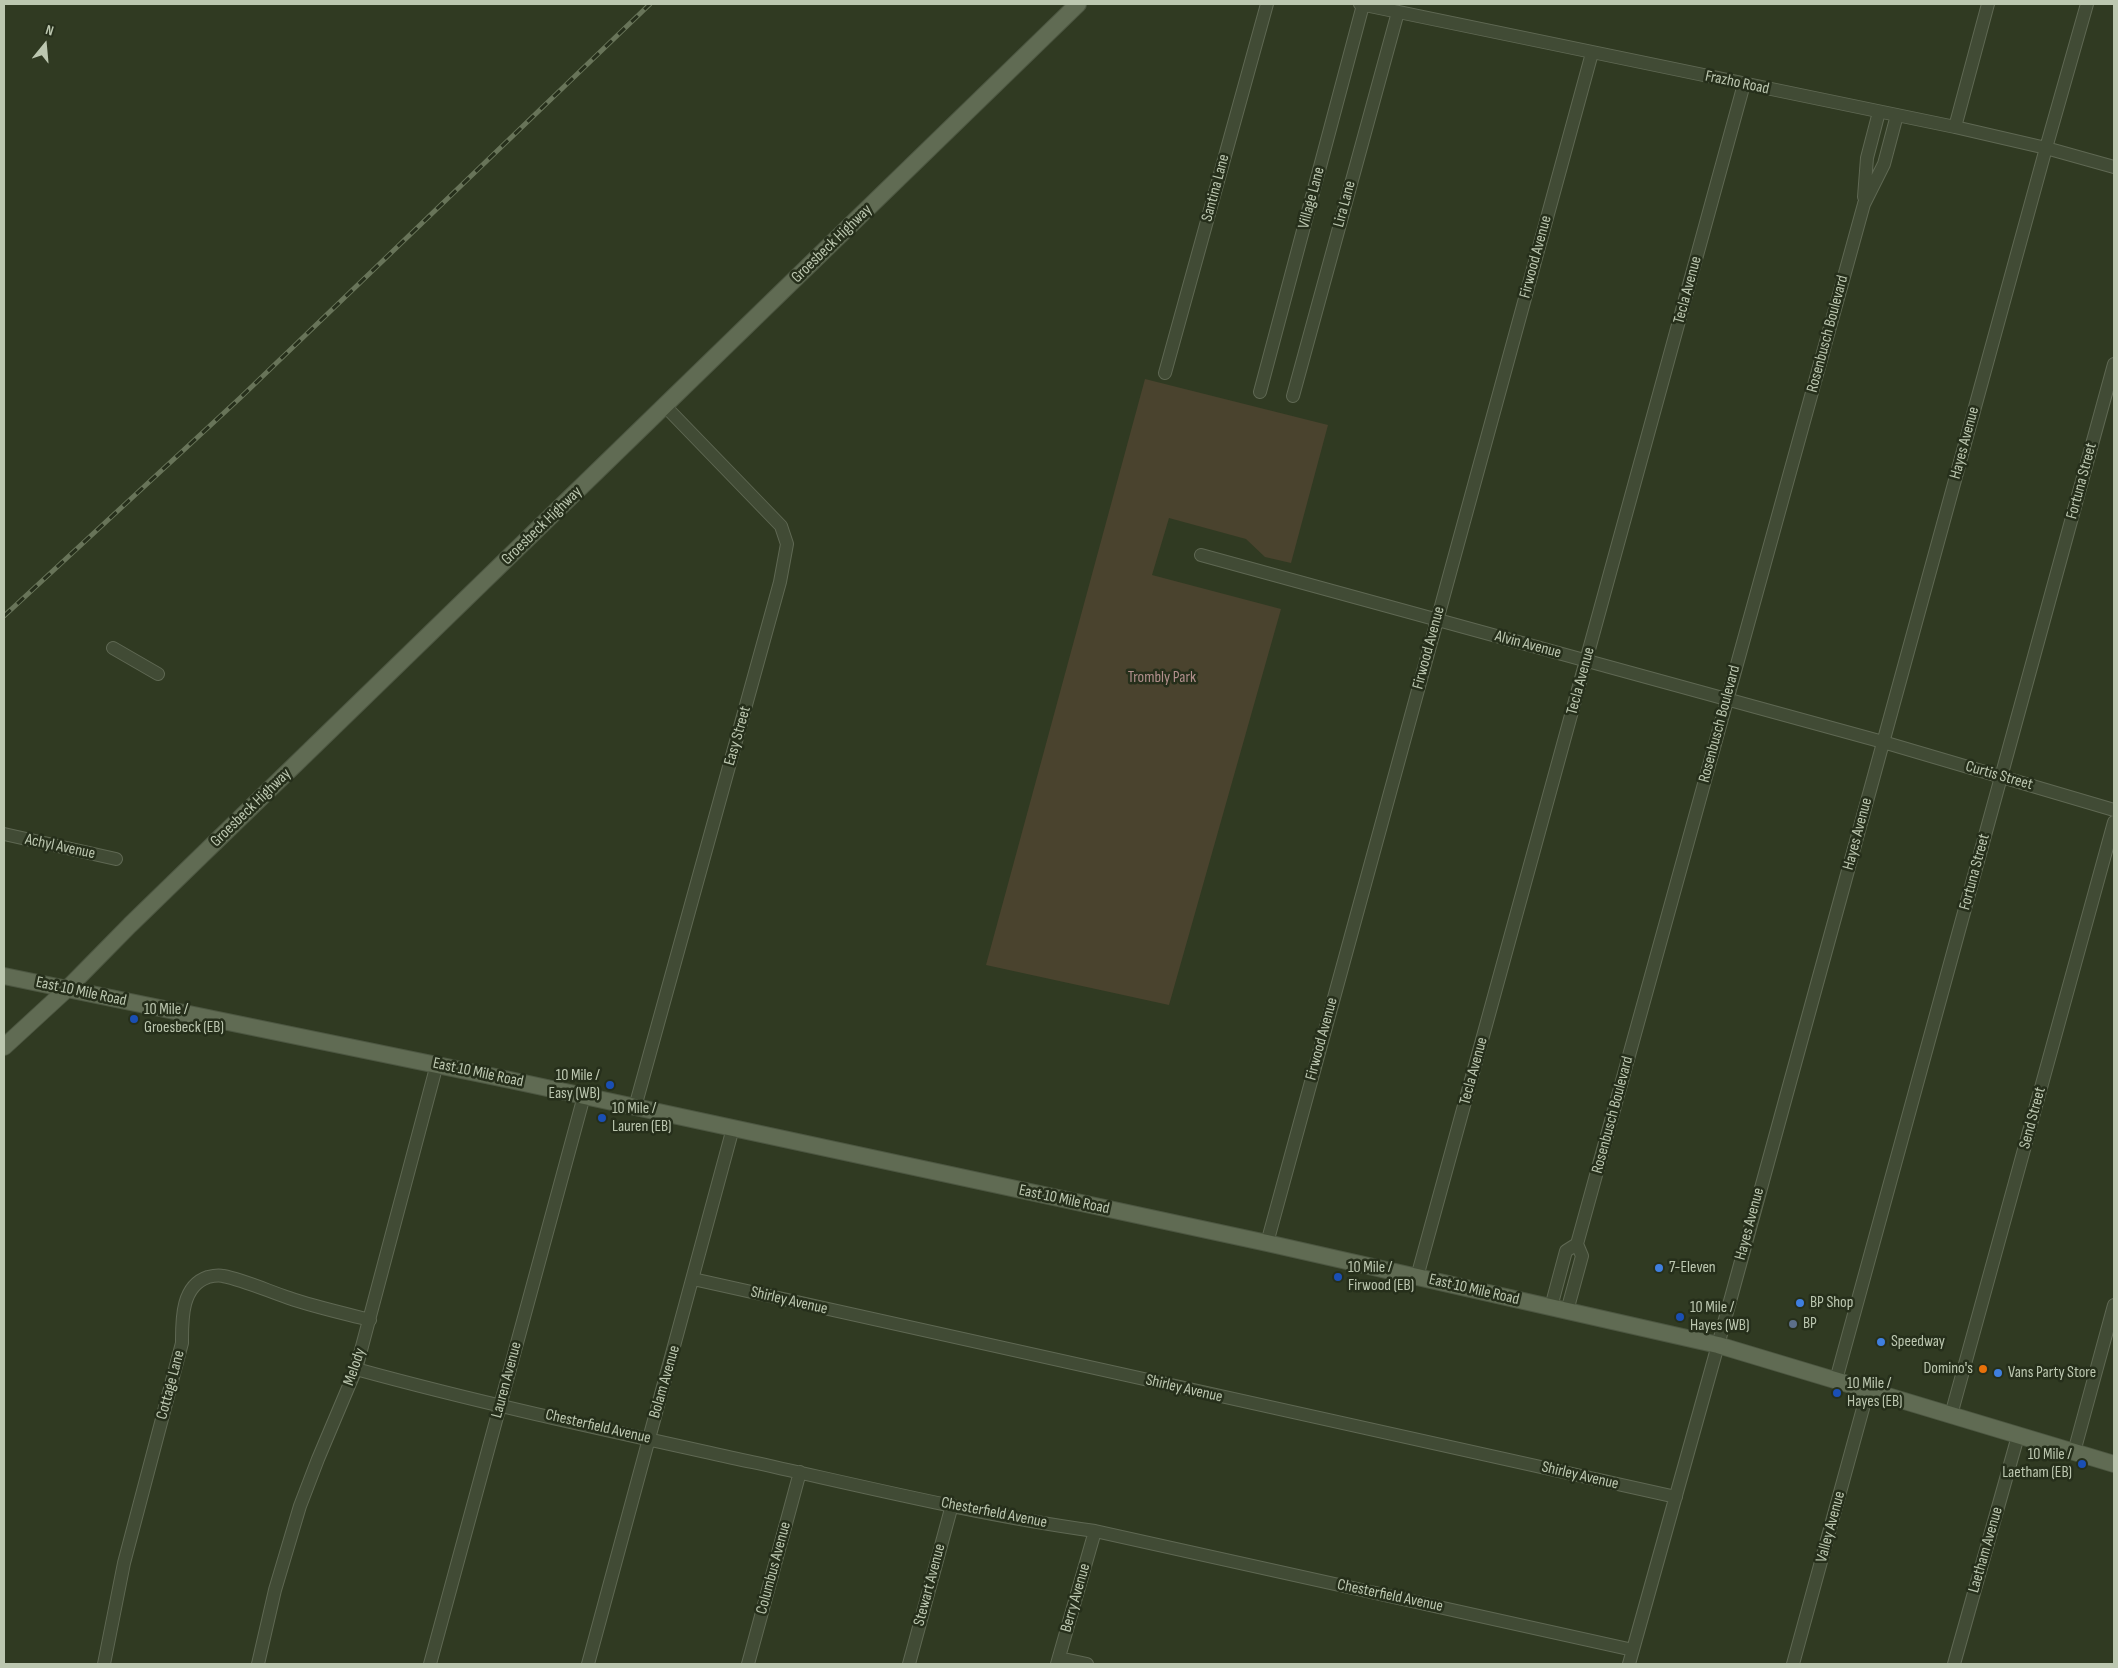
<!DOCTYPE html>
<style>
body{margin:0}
#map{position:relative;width:2118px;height:1668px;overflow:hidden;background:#303a22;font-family:"Sofia Sans Condensed",sans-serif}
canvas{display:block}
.frame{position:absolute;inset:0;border:5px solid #bcc7b0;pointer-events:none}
.north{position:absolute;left:20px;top:20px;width:50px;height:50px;-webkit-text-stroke:4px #262f1b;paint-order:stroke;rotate:17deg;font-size:14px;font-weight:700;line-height:20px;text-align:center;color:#bcc7b0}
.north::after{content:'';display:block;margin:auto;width:18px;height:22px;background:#bcc7b0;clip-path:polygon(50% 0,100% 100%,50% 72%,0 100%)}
</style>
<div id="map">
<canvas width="2118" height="1668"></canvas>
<div class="frame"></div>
<div class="north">N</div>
</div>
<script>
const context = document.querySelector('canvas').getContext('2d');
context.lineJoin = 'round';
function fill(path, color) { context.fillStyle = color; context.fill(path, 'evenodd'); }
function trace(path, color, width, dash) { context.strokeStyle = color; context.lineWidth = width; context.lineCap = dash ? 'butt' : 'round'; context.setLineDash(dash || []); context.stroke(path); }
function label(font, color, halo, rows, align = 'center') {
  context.font = font + ' "Sofia Sans Condensed",sans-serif'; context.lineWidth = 5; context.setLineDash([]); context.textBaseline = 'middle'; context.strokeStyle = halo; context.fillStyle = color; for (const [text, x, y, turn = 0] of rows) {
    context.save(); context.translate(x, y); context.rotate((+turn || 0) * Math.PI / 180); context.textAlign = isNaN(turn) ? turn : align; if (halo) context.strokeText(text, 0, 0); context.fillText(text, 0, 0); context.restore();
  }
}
const green = new Path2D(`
 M 1145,379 L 1328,425 L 1291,563 L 1265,557 L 1246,539 L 1169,518 L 1152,575 L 1281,609 L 1169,1005 L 986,965 Z`);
const minor = new Path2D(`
 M 1360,4 L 1955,127 L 2046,148 L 2114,167
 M 1955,127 L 1988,4
 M 1864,197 L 1867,158 L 1879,112
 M 1165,373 L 1267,4
 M 1260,392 L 1363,5
 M 1293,396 L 1398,12
 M 1201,555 L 1883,742 L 2114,810
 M 113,648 L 158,674
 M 4,834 L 116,859
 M 635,1107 L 780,582 L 787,544 L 781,526 L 665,406
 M 1267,1243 L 1592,53
 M 1577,1244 L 1864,204 L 1884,164 L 1897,115
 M 1417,1277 L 1744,84
 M 693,1279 L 1676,1497
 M 1551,1307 L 1566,1251 L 1577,1244 L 1582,1256 L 1567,1311
 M 356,1369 C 487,1405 620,1433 752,1462 C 866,1487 979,1515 1095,1531 L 1633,1650
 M 1836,1380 L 2114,364
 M 1951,1415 L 2114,822
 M 2074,1452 L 2114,1305
 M 1059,1658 L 1087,1664
 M 104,1664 L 124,1563 L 182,1343 C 182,1320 181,1286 208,1277 C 212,1276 219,1275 223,1276 C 244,1280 268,1291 289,1298 C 315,1307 343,1313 370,1320
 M 258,1664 L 275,1590 L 300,1506 L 318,1459 L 356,1369 L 437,1064
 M 430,1664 L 584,1096
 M 588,1664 L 733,1128
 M 748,1664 L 800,1472
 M 909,1664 L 952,1505
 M 1057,1664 L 1095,1531
 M 1629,1664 L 1718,1345 L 2046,148 L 2087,4
 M 1793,1664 L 1868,1390
 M 1954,1664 L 2018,1436`);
const major = new Path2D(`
 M 4,976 L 510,1080 L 1267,1243 L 1718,1345 L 2114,1464
 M 4,1047 L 67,989 L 130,925 L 1078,4`);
const rail = new Path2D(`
 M 4,616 L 240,398 L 650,4`);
const markers = [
 [134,1019,5,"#1a4fb4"],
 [610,1085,5,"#1a4fb4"],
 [602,1118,5,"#1a4fb4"],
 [1659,1268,5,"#3f7fe0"],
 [1338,1277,5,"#1a4fb4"],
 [1800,1303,5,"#3f7fe0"],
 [1680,1317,5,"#1a4fb4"],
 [1793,1324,5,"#5c6f8a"],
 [1881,1342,5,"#3f7fe0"],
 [1983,1369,5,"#e8710a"],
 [1998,1373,5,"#3f7fe0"],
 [1837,1393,5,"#1a4fb4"],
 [2082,1464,5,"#1a4fb4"]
];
const streetNames = [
 ["Frazho Road",1737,83,12],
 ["Santina Lane",1216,188,-75],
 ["Village Lane",1312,198,-75],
 ["Lira Lane",1345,204,-75],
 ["Groesbeck Highway",832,244,-44],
 ["Firwood Avenue",1536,257,-75],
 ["Tecla Avenue",1688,290,-75],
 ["Rosenbusch Boulevard",1828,334,-75],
 ["Hayes Avenue",1965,443,-75],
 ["Fortuna Street",2082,481,-75],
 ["Groesbeck Highway",542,526,-44],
 ["Alvin Avenue",1528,645,15],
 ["Firwood Avenue",1429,648,-75],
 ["Tecla Avenue",1581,681,-75],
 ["Rosenbusch Boulevard",1720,724,-75],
 ["Easy Street",738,736,-74],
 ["Curtis Street",1999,776,16],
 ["Groesbeck Highway",251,808,-44],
 ["Hayes Avenue",1858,834,-75],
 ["Achyl Avenue",60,847,12],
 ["Fortuna Street",1975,872,-75],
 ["East 10 Mile Road",81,992,12],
 ["Firwood Avenue",1322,1039,-75],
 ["Tecla Avenue",1474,1071,-75],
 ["East 10 Mile Road",478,1073,12],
 ["Rosenbusch Boulevard",1613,1115,-75],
 ["Send Street",2033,1118,-75],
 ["East 10 Mile Road",1064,1200,12],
 ["Hayes Avenue",1750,1224,-75],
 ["East 10 Mile Road",1474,1290,13],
 ["Shirley Avenue",789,1301,13],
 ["Melody",355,1367,-71],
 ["Lauren Avenue",507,1380,-75],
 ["Bolam Avenue",665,1382,-74],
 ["Cottage Lane",171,1385,-75],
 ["Shirley Avenue",1184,1389,13],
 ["Chesterfield Avenue",598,1427,13],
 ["Shirley Avenue",1580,1476,13],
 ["Chesterfield Avenue",994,1513,11],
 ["Valley Avenue",1831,1527,-75],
 ["Laetham Avenue",1986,1550,-74],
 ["Columbus Avenue",774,1568,-75],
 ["Stewart Avenue",930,1585,-75],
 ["Chesterfield Avenue",1390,1596,12],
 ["Berry Avenue",1076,1598,-74]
];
const parkNames = [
 ["Trombly Park",1162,678]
];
const poiNames = [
 ["10 Mile /",144,1010],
 ["Groesbeck (EB)",144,1028],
 ["10 Mile /",600,1076,"right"],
 ["Easy (WB)",600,1094,"right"],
 ["10 Mile /",612,1109],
 ["Lauren (EB)",612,1127],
 ["10 Mile /",1348,1268],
 ["Firwood (EB)",1348,1286],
 ["7-Eleven",1669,1268],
 ["BP Shop",1810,1303],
 ["10 Mile /",1690,1308],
 ["Hayes (WB)",1690,1326],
 ["BP",1803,1324],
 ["Speedway",1891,1342],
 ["Domino's",1973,1369,"right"],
 ["Vans Party Store",2008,1373],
 ["10 Mile /",1847,1384],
 ["Hayes (EB)",1847,1402],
 ["10 Mile /",2072,1455,"right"],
 ["Laetham (EB)",2072,1473,"right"]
];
fill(green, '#4a432e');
trace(minor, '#5f6853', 14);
trace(major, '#4d5742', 18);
trace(minor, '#414b35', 12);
trace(major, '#606b53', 16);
trace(rail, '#687459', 5);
trace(rail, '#262f1b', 3, [9]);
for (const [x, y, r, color] of markers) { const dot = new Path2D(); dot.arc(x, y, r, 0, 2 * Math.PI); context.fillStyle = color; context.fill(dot); trace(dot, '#262f1b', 2); }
label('16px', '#bcc7b0', '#262f1b', streetNames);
label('16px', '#b2908d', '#262f1b', parkNames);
label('16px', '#bcc7b0', '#262f1b', poiNames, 'left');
</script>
